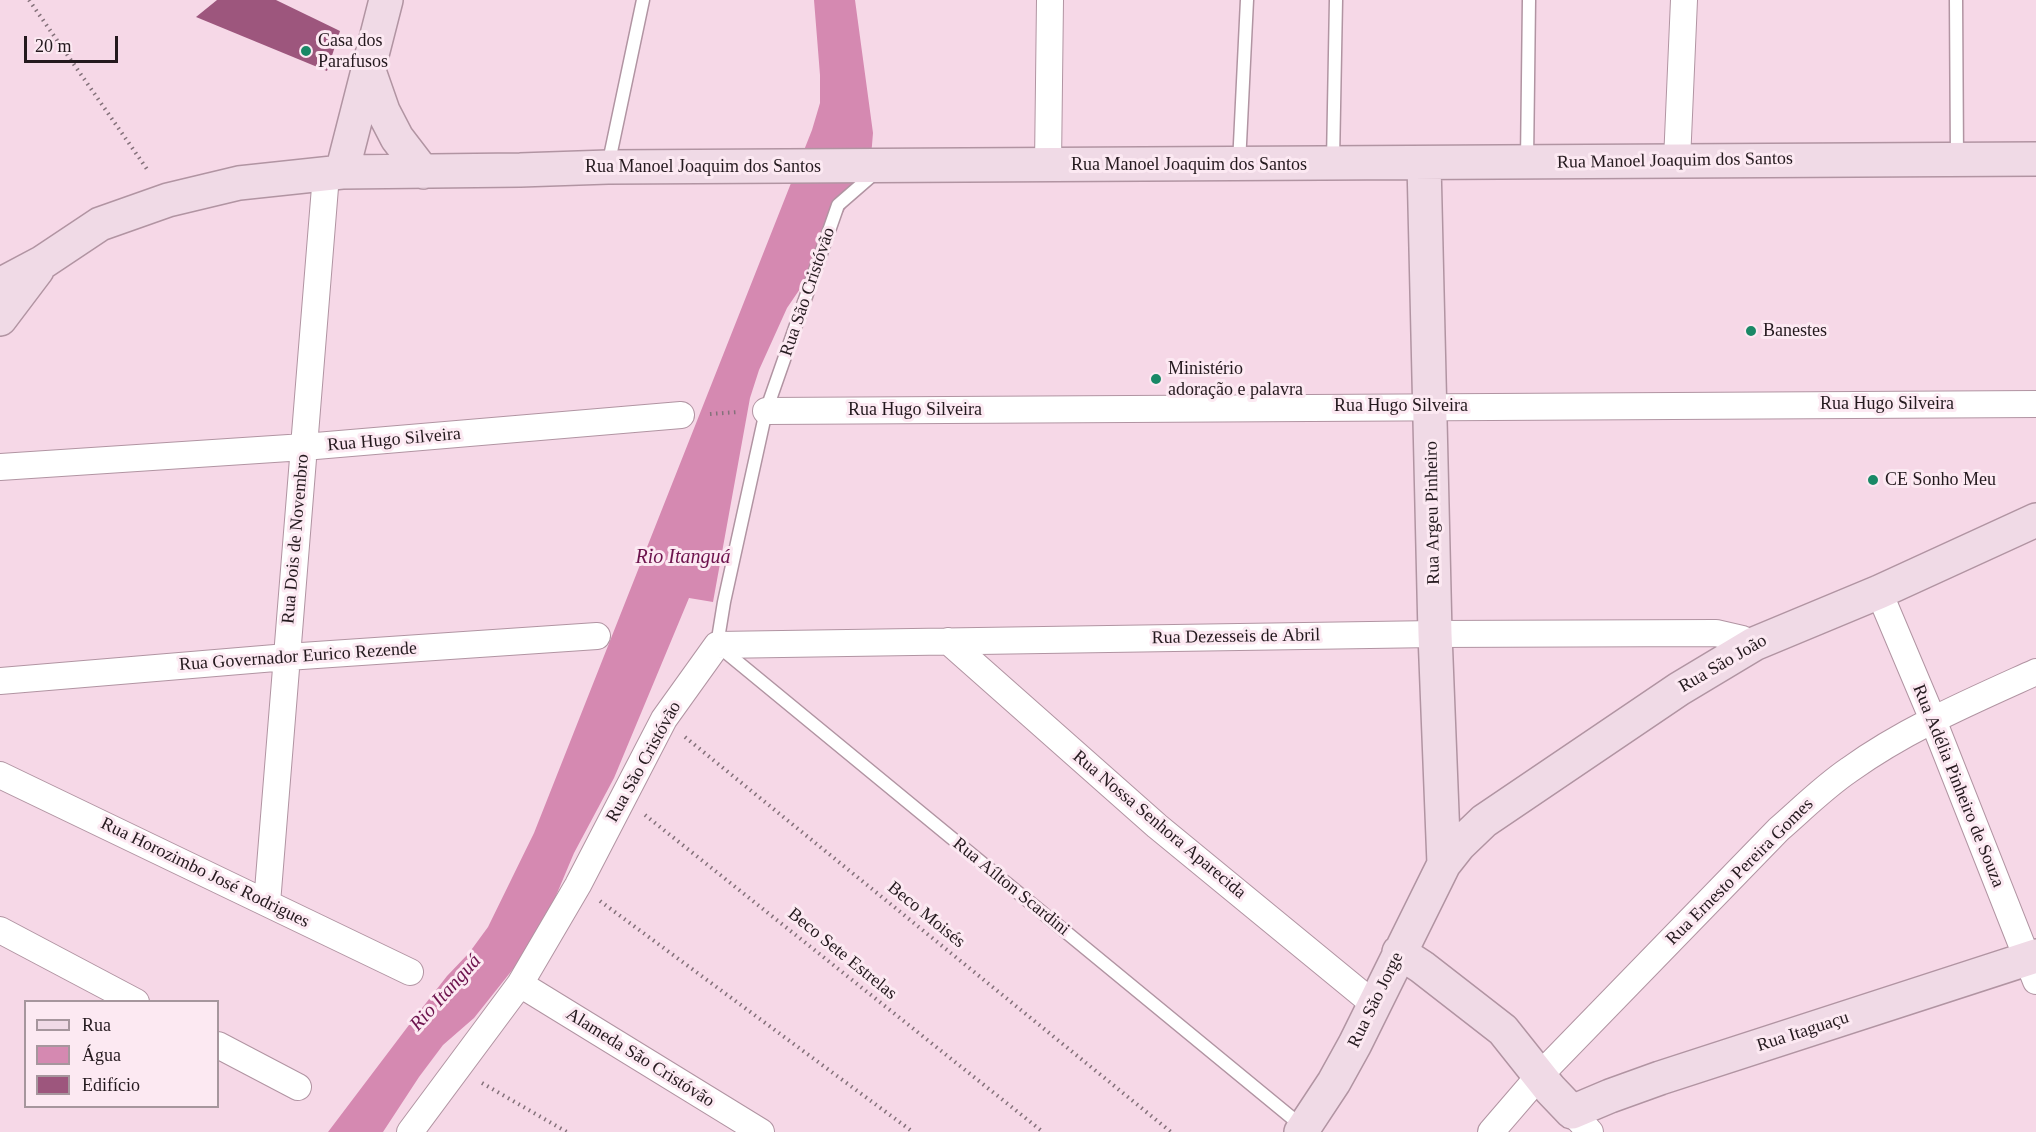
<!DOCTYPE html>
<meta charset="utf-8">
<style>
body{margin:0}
#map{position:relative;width:2036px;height:1132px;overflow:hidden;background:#f6d8e7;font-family:Georgia,serif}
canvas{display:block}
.legend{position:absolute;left:24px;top:1000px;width:195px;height:108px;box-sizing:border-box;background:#fce9f2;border:2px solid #a6969d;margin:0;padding:8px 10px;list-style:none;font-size:18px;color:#24191e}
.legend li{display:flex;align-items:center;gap:12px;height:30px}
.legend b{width:30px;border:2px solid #a6969d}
.scale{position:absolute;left:24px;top:36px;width:94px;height:27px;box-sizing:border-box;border:3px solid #24191e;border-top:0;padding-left:8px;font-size:18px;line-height:21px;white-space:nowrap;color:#24191e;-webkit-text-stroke:4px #fce9f2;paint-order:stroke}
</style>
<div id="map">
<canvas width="2036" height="1132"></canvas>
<ul class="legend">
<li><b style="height:8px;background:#f0dae6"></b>Rua</li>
<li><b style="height:16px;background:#d589b1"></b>Água</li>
<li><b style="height:16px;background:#9d567d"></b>Edifício</li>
</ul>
<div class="scale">20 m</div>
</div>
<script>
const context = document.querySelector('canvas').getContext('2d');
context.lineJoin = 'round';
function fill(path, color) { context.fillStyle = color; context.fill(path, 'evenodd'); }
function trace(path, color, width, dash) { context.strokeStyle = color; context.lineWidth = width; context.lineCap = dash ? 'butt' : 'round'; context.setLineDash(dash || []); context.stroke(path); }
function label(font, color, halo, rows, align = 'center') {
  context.font = font + ' Georgia,serif'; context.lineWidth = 6; context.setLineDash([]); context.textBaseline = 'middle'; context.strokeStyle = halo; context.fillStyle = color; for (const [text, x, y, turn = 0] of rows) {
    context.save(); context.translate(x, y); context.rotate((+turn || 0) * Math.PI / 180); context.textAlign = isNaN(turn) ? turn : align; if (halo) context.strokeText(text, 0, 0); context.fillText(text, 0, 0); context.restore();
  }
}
const water = new Path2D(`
 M 814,0 L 855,0 L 873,133 L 871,157 L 859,189 L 845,209 L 804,283 L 787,308 L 759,370 L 750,398 L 713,602 L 689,598 L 614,778 L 574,853 L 550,910 L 529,949 L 474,1018 L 443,1045 L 419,1077 L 383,1132 L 328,1132 L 412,1021 L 447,976 L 469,953 L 488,927 L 534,833 L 812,130 L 820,103 L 820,75 Z`);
const building = new Path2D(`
 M 217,0 L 276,0 L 340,31 L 327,71 L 196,17 Z`);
const path = new Path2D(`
 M 29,0 L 149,172
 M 710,414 L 738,412
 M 685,737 L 1171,1132
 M 645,815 L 1043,1132
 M 600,901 L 913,1132
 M 482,1083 L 567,1132`);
const lane = new Path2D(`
 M 1956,0 L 1957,158
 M 1333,161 L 1336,0
 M 1527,161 L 1529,0
 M 1239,164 L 1247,0
 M 608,166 L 643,0
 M 876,172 L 838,205 L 766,411 L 724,602 L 717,645 L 1303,1127`);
const street = new Path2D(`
 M 1677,161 L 1684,0
 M 1048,165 L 1050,0
 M 766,411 L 2036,404
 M 0,467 L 304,447 L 681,415
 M 1879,592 L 1933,720 L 2036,981
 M 948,641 L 1157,826 L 1375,1005
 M 0,681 L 287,657 L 597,636
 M 0,775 L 410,972
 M 267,903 L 326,175
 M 0,930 L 136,1002
 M 520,984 L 761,1132
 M 218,1045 L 298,1087
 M 1572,1112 L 1590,1132
 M 410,1132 L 520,984 L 578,885 L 664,719 L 717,645 L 1435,634 L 1716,633 L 1742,639 L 1754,644
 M 1491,1132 L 1540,1075 L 1779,829 C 1802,809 1824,787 1849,770 C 1906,729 1972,701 2036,672`);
const secondary = new Path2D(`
 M 369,71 L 383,111 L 397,138 L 423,172
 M 1424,163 L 1435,634 L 1444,864
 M 342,172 L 386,0
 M 0,285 L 43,262 L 100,224 L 168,200 L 239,183 L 342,172 L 520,170 L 608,167 L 2036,159
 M 0,319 L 37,270
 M 1399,952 L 1422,967 L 1503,1030 L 1550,1089 L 1572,1112 L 1610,1096 L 1660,1078 L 2036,956
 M 1301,1132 L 1334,1082 L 1355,1044 L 1444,864 L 1459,845 L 1484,821 L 1679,689 L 1754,644 L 1879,592 L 2036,520`);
const markers = [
 [306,51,6,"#198866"],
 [1751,331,6,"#198866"],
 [1156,379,6,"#198866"],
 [1873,480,6,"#198866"]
];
const poiNames = [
 ["Casa dos",318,41],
 ["Parafusos",318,62],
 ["Banestes",1763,331],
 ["Ministério",1168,369],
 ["adoração e palavra",1168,390],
 ["CE Sonho Meu",1885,480]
];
const streetNames = [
 ["Rua Manoel Joaquim dos Santos",1675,161,-1],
 ["Rua Manoel Joaquim dos Santos",1189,165],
 ["Rua Manoel Joaquim dos Santos",703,167],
 ["Rua São Cristóvão",808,292,-71],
 ["Rua Hugo Silveira",1887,404],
 ["Rua Hugo Silveira",1401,406],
 ["Rua Hugo Silveira",915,410],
 ["Rua Hugo Silveira",394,440,-5],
 ["Rua Argeu Pinheiro",1433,513,-91],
 ["Rua Dois de Novembro",296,539,-85],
 ["Rua Dezesseis de Abril",1236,637,-1],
 ["Rua Governador Eurico Rezende",298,657,-4],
 ["Rua São João",1723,664,-30],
 ["Rua São Cristóvão",644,762,-61],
 ["Rua Adélia Pinheiro de Souza",1958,786,68],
 ["Rua Nossa Senhora Aparecida",1159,825,40],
 ["Rua Ernesto Pereira Gomes",1740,872,-45],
 ["Rua Horozimbo José Rodrigues",205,873,26],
 ["Rua Aílton Scardini",1011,887,39],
 ["Beco Moisés",926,915,39],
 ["Beco Sete Estrelas",842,954,39],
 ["Rua São Jorge",1376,1000,-64],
 ["Rua Itaguaçu",1803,1032,-18],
 ["Alameda São Cristóvão",640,1058,32]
];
const waterNames = [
 ["Rio Itanguá",683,558],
 ["Rio Itanguá",446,993,-48]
];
fill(water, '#d589b1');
fill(building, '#9d567d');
trace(lane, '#b194a2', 15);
trace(street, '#b194a2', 28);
trace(secondary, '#b194a2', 36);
trace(path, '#84717a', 4, [1.5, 4.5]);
trace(lane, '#fff', 12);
trace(street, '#fff', 26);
trace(secondary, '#f0dae6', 33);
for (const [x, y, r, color] of markers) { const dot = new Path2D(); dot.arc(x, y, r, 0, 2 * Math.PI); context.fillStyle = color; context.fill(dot); trace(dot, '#fce9f2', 2); }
label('18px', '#24191e', '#fce9f2', poiNames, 'left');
label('18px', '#24191e', '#fce9f2', streetNames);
label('italic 20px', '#6d134d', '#fce9f2', waterNames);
</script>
